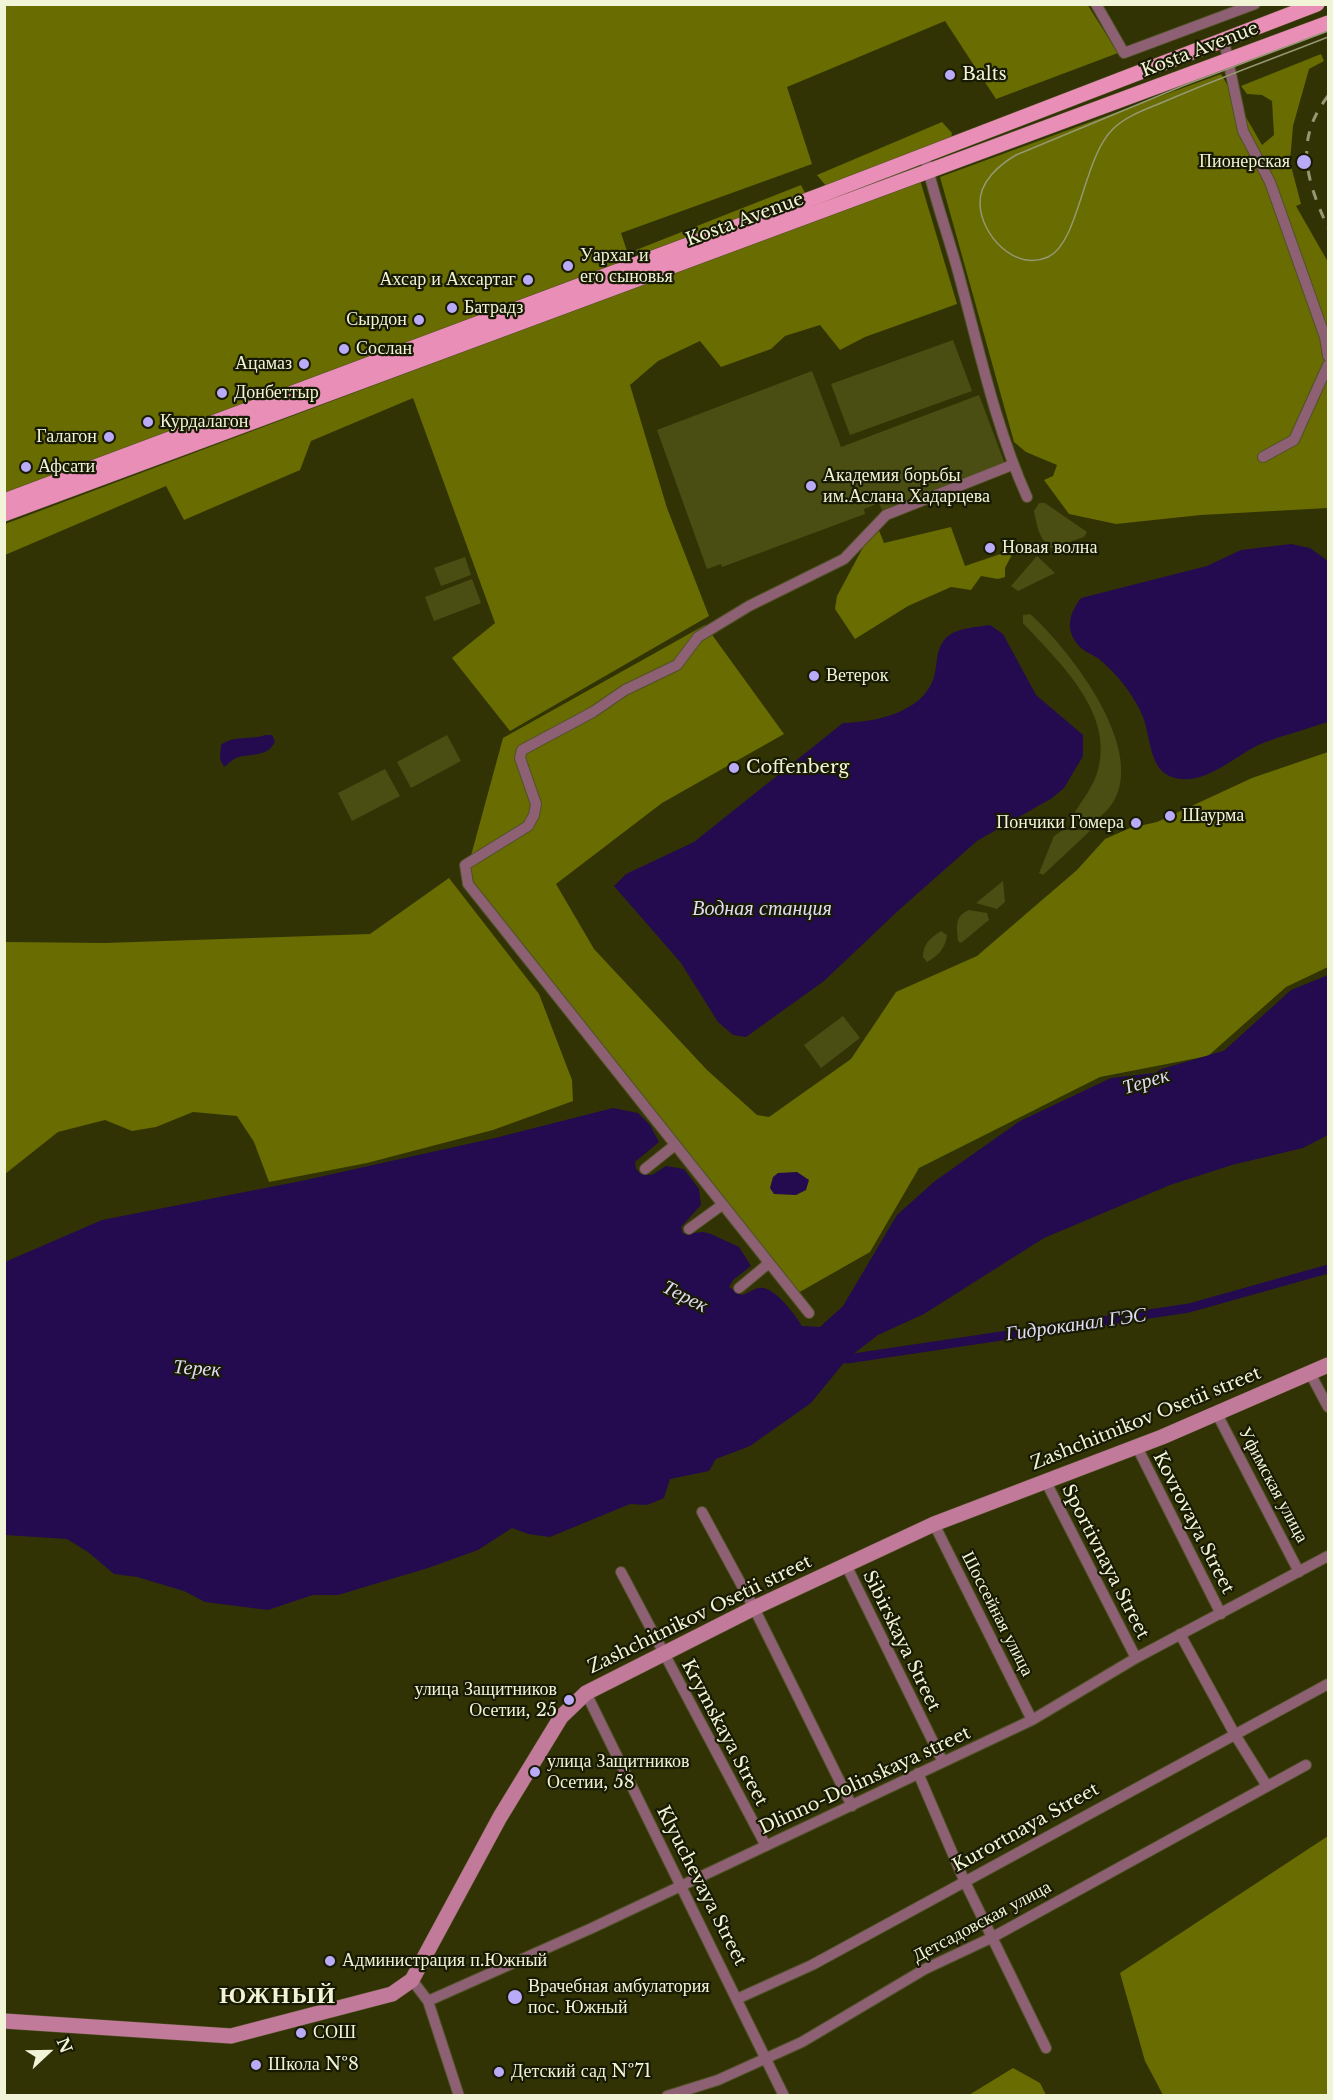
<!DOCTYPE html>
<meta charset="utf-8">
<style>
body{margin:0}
#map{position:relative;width:1333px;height:2100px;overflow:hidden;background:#313305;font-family:"Libre Baskerville",serif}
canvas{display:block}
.frame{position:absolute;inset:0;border:6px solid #f1f4d6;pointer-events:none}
.north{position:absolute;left:18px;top:2022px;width:60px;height:60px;-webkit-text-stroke:4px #181a03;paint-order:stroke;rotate:68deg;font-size:16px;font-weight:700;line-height:24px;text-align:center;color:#f1f4d6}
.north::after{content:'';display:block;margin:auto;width:21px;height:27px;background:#f1f4d6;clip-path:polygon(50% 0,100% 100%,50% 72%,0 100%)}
</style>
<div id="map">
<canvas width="1333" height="2100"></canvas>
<div class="frame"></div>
<div class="north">N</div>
</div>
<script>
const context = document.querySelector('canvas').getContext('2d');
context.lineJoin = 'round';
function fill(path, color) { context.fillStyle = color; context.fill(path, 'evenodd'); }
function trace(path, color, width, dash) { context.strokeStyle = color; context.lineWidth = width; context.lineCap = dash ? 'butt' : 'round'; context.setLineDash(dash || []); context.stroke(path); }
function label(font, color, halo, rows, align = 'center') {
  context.font = font + ' "Libre Baskerville",serif'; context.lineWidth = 4.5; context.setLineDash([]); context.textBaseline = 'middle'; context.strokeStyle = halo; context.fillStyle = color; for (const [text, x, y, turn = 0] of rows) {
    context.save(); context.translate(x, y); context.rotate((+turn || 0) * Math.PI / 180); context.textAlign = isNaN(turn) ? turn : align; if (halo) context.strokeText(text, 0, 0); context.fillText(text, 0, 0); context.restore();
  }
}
const green = new Path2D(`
 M 953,340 L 972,391 L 850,435 L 831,384 Z
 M 812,371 L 841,447 L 979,395 L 1005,464 L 882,510 L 879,503 L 864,509 L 865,514 L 722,567 L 721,564 L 707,569 L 657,430 Z
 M 1039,503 L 1045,503 L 1087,532 L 1084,537 L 1052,548 C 1039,540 1037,526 1034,511 Z
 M 1037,556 L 1055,573 L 1018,591 L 1011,586 Z
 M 465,557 L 471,575 L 441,586 L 434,568 Z
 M 472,579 L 481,603 L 434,621 L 425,597 Z
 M 1030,614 C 1073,652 1168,775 1094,821 L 1073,815 C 1081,802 1094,786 1098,770 C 1114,712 1059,662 1023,623 L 1023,615 Z
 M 447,735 L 461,761 L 411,788 L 397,762 Z
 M 385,769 L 400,796 L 352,821 L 338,793 Z
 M 1063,830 L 1091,830 L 1043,875 L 1039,873 L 1054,836 Z
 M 1003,881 L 1005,902 L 997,909 L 976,903 Z
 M 969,910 L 987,913 L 989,920 L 961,943 L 958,941 C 957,927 954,916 969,910 Z
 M 941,931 L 947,935 C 945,949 939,955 927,962 L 923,957 C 923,944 930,938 941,931 Z
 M 843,1016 L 860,1038 L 821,1068 L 804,1045 Z`);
const forest = new Path2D(`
 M 1087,4 L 1118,53 L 996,99 L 945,21 L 787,87 L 812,164 L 621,233 L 630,260 L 5,495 L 5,5 Z
 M 1321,54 L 1324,61 L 1309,69 L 1293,126 L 1290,162 L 1301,204 L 1296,206 L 1328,262 L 1328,508 L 1201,515 L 1116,524 L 1069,514 L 1044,480 L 1053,476 L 1057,465 L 1026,452 L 1014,442 L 940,177 L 1221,74 L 1262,145 L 1274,135 L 1272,101 L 1262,95 L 1247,94 L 1241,86 Z
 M 942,122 L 952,133 L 951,138 L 826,186 L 817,175 Z
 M 920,180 L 957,304 L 865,337 L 840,350 L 820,325 L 785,336 L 771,349 L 721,367 L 700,341 L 658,361 L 630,385 L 667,508 L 709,616 L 510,731 L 452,658 L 495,623 L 413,398 L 311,441 L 300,470 L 184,520 L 166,486 L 5,555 L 5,524 Z
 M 801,185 L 805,193 L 641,256 L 636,250 Z
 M 876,523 L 884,543 L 951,527 L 965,566 L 1015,549 L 1005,568 L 1005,577 L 998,579 L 981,576 L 971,590 L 951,587 L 908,606 L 855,639 L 835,609 L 837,596 Z
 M 705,625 L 784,734 L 662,803 L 556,884 L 594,949 L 707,1070 L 757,1115 L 769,1117 L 851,1059 L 896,992 L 977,956 L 1077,870 L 1105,839 L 1130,828 L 1157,822 L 1252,778 L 1328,752 L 1328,967 L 1286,987 L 1208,1056 L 1100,1077 L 919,1168 L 870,1252 L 798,1293 L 466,874 L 503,738 Z
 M 449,878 L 539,994 L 572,1080 L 573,1101 L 493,1130 L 367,1163 L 269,1182 L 254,1142 L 237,1116 L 193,1112 L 156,1127 L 132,1131 L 105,1120 L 58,1132 L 5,1174 L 5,942 L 105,943 L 370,934 Z
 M 1328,1836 L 1328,2095 L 1163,2095 L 1145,2061 L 1120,1973 Z
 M 1013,2068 L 1040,2083 L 1046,2095 L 969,2095 Z`);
const water = new Path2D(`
 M 1291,544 L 1310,548 L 1328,561 L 1328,722 C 1307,729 1284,735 1263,743 C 1236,754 1207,786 1175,778 C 1149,772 1151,738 1143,717 C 1134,695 1118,675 1099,659 C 1094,655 1085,652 1080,647 C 1064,630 1069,614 1081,598 L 1207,566 L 1241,550 Z
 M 990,625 L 1003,634 L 1036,695 L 1083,735 L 1083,756 L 1064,788 L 1052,798 L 977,841 L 900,909 L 824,981 L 746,1037 L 733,1035 L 718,1022 L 681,963 L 614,886 L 626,874 L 694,842 L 843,723 C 875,722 923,713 934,677 C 938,663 935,650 946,638 C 955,628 977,627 990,625 Z
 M 266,735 L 272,735 L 275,741 C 269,758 248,753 236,758 C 232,760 227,765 224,767 L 220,759 L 221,745 C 234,735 250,740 266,735 Z
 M 1328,975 L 1328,1135 L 1303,1148 L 1232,1165 L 1170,1185 L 1044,1238 L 924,1314 L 878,1335 L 847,1359 L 811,1403 L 750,1446 L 716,1459 L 709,1471 L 670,1479 L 664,1498 L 647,1505 L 630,1504 L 550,1537 L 528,1534 L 512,1528 L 478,1550 L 428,1568 L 338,1595 L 313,1595 L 268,1610 L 205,1602 L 184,1591 L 137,1577 L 114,1574 L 88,1552 L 67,1539 L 5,1535 L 5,1262 L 102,1220 L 301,1181 L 495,1138 L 613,1108 L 638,1113 L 650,1125 L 659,1142 L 635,1162 L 636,1169 L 641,1174 L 652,1175 L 666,1166 L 684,1169 L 699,1189 L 701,1205 L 681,1227 L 683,1234 L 703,1232 L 711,1234 L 739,1247 L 751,1266 L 733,1280 L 729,1287 L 741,1295 C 748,1294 752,1289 759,1288 C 774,1285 796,1316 802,1326 L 820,1327 L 843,1306 L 897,1215 L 935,1181 L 1020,1121 L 1111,1078 L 1206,1067 L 1291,990 Z
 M 797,1172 L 809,1180 L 806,1190 L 796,1195 L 774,1194 L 770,1188 L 773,1177 L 778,1173 Z`);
const canal = new Path2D(`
 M 837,1356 L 847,1359 L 1189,1308 L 1328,1269`);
const river = new Path2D(`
 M 1163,1077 L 1231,1057`);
const street = new Path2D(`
 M 1096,4 L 1124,53 L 1255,4
 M 1224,41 L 1243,131 L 1270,182 L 1325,337 L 1328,356
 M 927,165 C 936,203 950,241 960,279 C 980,353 996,428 1027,497
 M 1263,457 L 1294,440 L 1328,365
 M 645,1169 L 675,1145
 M 689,1229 L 722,1205
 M 739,1288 L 769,1263
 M 809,1313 L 468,884 L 465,865 L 528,826 L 534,815 L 536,804 L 520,758 L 522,750 L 593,712 L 625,690 L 677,665 L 698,637 L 749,606 L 844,559 L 886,515 L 1012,465
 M 1311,1375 L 1328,1407
 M 1217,1414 L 1299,1572
 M 1137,1447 L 1221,1614
 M 1045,1480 L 1136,1658
 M 702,1512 L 754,1608 L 852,1806
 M 934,1524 L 1032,1720
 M 847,1567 L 943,1762
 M 621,1572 L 766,1846
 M 1180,1634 L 1234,1733 L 1267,1786
 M 586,1693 L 784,2096
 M 918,1773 L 964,1880 L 1046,2048
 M 412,1980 L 428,2001 L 592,1928 L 1032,1720 L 1136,1658 L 1328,1556
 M 739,1998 L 812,1965 L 1328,1684
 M 428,2001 L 459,2096
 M 667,2096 L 718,2080 L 802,2042 L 925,1969 L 993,1937 L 1306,1765`);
const secondary = new Path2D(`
 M 4,2021 L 231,2036 L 392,1994 L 412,1980 L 500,1817 L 561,1717 L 586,1693 L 754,1608 L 934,1524 L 1162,1437 L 1328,1365`);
const primary = new Path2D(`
 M 4,501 L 821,195 L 1317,4
 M 4,514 L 1328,23`);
const tram = new Path2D(`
 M 1328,31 L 1185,85 L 1016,155 C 999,165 979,182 980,204 C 981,235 1015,272 1048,257 C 1079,243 1083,159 1112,130 C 1126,115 1150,108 1168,100 C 1221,77 1275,58 1328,37`);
const rail = new Path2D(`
 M 1328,96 C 1293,141 1307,181 1328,228`);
const markers = [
 [950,75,6,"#b9abf7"],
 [1304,162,8,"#b9abf7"],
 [568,266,6,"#b9abf7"],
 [528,280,6,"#b9abf7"],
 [452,308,6,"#b9abf7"],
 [419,320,6,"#b9abf7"],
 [344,349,6,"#b9abf7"],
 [304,364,6,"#b9abf7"],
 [222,393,6,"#b9abf7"],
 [148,422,6,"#b9abf7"],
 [109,437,6,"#b9abf7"],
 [26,467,6,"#b9abf7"],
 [811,486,6,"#b9abf7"],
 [990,548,6,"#b9abf7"],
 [814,676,6,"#b9abf7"],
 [734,768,6,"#b9abf7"],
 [1170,816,6,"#b9abf7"],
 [1136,823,6,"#b9abf7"],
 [569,1700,6,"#b9abf7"],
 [535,1772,6,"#b9abf7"],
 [330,1961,6,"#b9abf7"],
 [515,1997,8,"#b9abf7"],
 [301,2033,6,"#b9abf7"],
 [256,2065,6,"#b9abf7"],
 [499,2072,6,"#b9abf7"]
];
const streetNames = [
 ["Kosta Avenue",1200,50,-21],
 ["Kosta Avenue",745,220,-20],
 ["Zashchitnikov Osetii street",1146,1419,-22],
 ["Уфимская улица",1273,1485,62],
 ["Kovrovaya Street",1193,1523,63],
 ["Sportivnaya Street",1105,1562,63],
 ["Шоссейная улица",997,1614,63],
 ["Zashchitnikov Osetii street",700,1615,-26],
 ["Sibirskaya Street",901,1641,64],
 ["Krymskaya Street",724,1733,62],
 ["Dlinno-Dolinskaya street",865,1781,-25],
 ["Kurortnaya Street",1026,1828,-29],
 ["Klyuchevaya Street",701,1886,63],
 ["Детсадовская улица",982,1922,-28]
];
const poiNames = [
 ["Balts",962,75],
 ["Пионерская",1290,162,"right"],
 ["Уархаг и",580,256],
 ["его сыновья",580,277],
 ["Ахсар и Ахсартаг",516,280,"right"],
 ["Батрадз",464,308],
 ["Сырдон",407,320,"right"],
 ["Сослан",356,349],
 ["Ацамаз",292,364,"right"],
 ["Донбеттыр",234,393],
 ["Курдалагон",160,422],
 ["Галагон",97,437,"right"],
 ["Афсати",38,467],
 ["Академия борьбы",823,476],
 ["им.Аслана Хадарцева",823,497],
 ["Новая волна",1002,548],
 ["Ветерок",826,676],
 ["Coffenberg",746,768],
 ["Шаурма",1182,816],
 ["Пончики Гомера",1124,823,"right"],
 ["улица Защитников",557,1690,"right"],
 ["Осетии, 25",557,1711,"right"],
 ["улица Защитников",547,1762],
 ["Осетии, 58",547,1783],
 ["Администрация п.Южный",342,1961],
 ["Врачебная амбулатория",528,1987],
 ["пос. Южный",528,2008],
 ["СОШ",313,2033],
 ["Школа №8",268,2065],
 ["Детский сад №71",511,2072]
];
const waterNames = [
 ["Водная станция",762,909],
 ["Терек",1146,1082,-17],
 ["Терек",685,1297,27],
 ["Гидроканал ГЭС",1076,1325,-8],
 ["Терек",197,1369,4]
];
const districtNames = [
 ["ЮЖНЫЙ",278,1996]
];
fill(green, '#4b4e13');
fill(forest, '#686c01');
fill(water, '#240b4f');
trace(canal, '#240b4f', 9);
trace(river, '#240b4f', 16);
trace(street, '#505226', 12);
trace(secondary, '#505226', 16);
trace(primary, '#505226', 16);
trace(street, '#8d6073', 10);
trace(secondary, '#c17a99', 15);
trace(primary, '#e98eb6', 15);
trace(tram, '#959872', 1.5);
trace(rail, '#959872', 3, [10, 10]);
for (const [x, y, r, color] of markers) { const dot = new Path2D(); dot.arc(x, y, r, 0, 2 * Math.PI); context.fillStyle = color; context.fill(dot); trace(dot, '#181a03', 2); }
label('18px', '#f1f4d6', '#181a03', streetNames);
label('18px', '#f1f4d6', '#181a03', poiNames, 'left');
label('italic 20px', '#e0dcf6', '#181a03', waterNames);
context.letterSpacing = '1.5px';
label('bold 24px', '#f1f4d6', '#181a03', districtNames);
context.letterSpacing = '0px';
</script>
